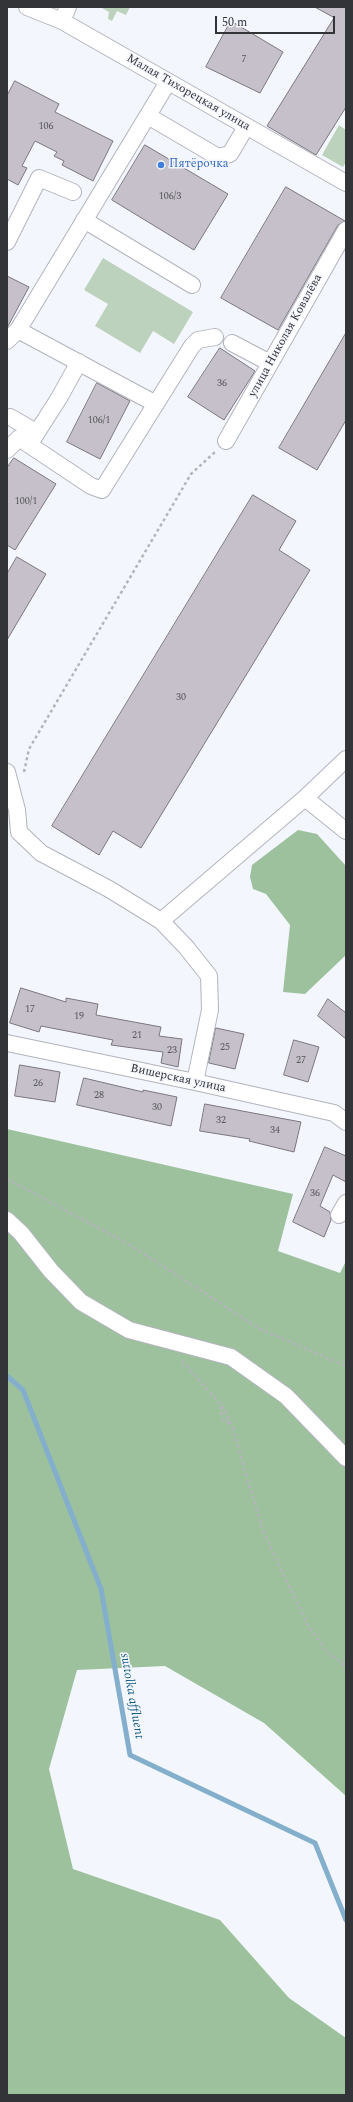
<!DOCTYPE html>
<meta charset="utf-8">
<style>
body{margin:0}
#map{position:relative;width:353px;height:2102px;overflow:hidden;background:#f4f6fe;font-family:Spectral,serif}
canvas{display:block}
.frame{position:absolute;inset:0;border:8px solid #333438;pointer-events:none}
.scale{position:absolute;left:215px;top:16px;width:120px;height:18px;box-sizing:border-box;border:2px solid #333438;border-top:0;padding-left:5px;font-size:12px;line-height:14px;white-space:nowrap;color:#333438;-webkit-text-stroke:3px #f4f6fe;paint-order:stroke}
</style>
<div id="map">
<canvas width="353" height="2102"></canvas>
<div class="frame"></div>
<div class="scale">50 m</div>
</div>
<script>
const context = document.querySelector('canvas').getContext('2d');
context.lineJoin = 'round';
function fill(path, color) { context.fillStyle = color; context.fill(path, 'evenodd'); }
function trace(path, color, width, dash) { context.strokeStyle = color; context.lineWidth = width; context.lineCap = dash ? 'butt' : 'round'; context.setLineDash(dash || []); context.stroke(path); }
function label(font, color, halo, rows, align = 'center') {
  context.font = font + ' Spectral,serif'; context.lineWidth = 3; context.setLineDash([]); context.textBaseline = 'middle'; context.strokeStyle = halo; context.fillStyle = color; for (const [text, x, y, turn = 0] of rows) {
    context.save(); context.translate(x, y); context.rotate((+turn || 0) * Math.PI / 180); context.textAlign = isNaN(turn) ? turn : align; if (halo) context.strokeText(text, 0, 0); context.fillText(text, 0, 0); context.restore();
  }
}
const green = new Path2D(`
 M 100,7 L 130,7 L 126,15 L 117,11 L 112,21 L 108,19 L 109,12 Z
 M 339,125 L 346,130 L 346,162 L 343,167 L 322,155 Z
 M 103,258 L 193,312 L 174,344 L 153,331 L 140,353 L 95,326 L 108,304 L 84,290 Z`);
const forest = new Path2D(`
 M 298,830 L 317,834 L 346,866 L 346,955 L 305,994 L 283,992 L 290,925 L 266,894 L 253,889 L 250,877 L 252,865 Z
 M 7,1129 L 293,1194 L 278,1251 L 340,1273 L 346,1261 L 346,1796 L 264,1723 L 165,1666 L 77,1670 L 49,1769 L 73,1869 L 220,1920 L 289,1998 L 346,2038 L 346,2095 L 7,2095 Z`);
const stream = new Path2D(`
 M 7,1376 L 23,1390 L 101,1589 L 130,1755 L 315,1843 L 346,1920`);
const building = new Path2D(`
 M 315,7 L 346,7 L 346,107 L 316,155 L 267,126 L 334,18 Z
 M 231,21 L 283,52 L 260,93 L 206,67 Z
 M 15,81 L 59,104 L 55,112 L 113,141 L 93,181 L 62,165 L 64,161 L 54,156 L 57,152 L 35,141 L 22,166 L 27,168 L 18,185 L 7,179 L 7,96 Z
 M 145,145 L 228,194 L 194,250 L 112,200 Z
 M 286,187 L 345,221 L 338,225 L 278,330 L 221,298 Z
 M 7,276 L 29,287 L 7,328 Z
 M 346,333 L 346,420 L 317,470 L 279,448 Z
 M 220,348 L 255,371 L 224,420 L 188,397 Z
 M 97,383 L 130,401 L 100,459 L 67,442 Z
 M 14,458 L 56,484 L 15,550 L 7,545 L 7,468 Z
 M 253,495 L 296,521 L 279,550 L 310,570 L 141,848 L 113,831 L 99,855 L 52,826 Z
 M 17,557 L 46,574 L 7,640 L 7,574 Z
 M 21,988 L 66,1002 L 66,998 L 98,1004 L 96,1015 L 161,1027 L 159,1036 L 182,1039 L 178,1067 L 161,1063 L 163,1052 L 111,1045 L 113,1040 L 41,1026 L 39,1032 L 10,1023 Z
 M 328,999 L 346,1013 L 346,1039 L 318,1016 Z
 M 216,1028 L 244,1034 L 235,1069 L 209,1063 Z
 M 294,1040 L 319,1047 L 308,1082 L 284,1075 Z
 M 20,1065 L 60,1072 L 55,1102 L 15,1096 Z
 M 84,1078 L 143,1092 L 143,1090 L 177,1097 L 171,1126 L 77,1105 Z
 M 205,1104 L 301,1122 L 294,1152 L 249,1141 L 250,1139 L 200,1131 Z
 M 325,1147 L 346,1156 L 346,1182 L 333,1175 L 320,1206 L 330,1212 L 331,1220 L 324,1237 L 293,1222 Z`);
const path = new Path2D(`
 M 24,772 L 29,749 L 191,474 L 215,452
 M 7,1179 L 132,1246 L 260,1329 L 346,1366
 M 182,1361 L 222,1406 L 231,1423 L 263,1531 L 308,1626 L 328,1653 L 346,1666
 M 222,1407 L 220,1410 L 224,1421 L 231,1423`);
const minor = new Path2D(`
 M 27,7 L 62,21 L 346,183
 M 62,21 L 68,7
 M 148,116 L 218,157 L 230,154 L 246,127
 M 84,220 L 192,285
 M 7,242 L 39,178 L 73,192
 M 18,330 L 156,404
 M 7,341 L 18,330 L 168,82
 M 232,343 L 270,363
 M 10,417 L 36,432
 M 226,441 L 346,230
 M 29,445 L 59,398 L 79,362
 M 7,450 L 19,438 L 91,486 L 102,490 L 192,346 L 198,340 L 215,337
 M 7,772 L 17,810 L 19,832 L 41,853 L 109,889 L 161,921 L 305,798 L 346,831
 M 305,798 L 346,759
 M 161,921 L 186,947 L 209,976 L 210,1010 L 195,1082
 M 7,1043 L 195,1082 L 334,1113 L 346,1122
 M 339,1215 L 346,1203
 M 7,1220 L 21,1233 L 51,1271 L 81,1302 L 129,1330 L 231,1357 L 286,1396 L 346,1458`);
const markers = [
 [161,165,4,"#3f7fe0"]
];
const numberNames = [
 ["7",244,60],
 ["106",46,127],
 ["106/3",170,197],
 ["36",222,384],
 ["106/1",99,421],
 ["100/1",26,502],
 ["30",181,698],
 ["17",30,1010],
 ["19",79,1017],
 ["21",137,1036],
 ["25",225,1048],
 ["23",172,1051],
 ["27",301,1061],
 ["26",38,1084],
 ["28",99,1096],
 ["30",157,1108],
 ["32",221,1121],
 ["34",275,1131],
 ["36",315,1194]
];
const streetNames = [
 ["Малая Тихорецкая улица",188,93,30],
 ["улица Николая Ковалёва",286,336,-61],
 ["Вишерская улица",178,1079,12]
];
const shopNames = [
 ["Пятёрочка",169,165]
];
const waterNames = [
 ["suttolka affluent",131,1696,80]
];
fill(green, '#bcd2bc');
fill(forest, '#9dc19d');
trace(stream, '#83afcc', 5);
fill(building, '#c5c0c9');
trace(building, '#7b767f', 1);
trace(minor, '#b2b4bd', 18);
trace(path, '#b4b5bc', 2.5, [3, 3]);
trace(minor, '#fff', 16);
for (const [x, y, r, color] of markers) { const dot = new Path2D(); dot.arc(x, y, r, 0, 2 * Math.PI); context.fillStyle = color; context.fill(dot); trace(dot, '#f4f6fe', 1.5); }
label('10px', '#58575c', null, numberNames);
label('12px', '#333438', '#f4f6fe', streetNames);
label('12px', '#366cbe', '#f4f6fe', shopNames, 'left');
label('italic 13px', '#155e85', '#f4f6fe', waterNames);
</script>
